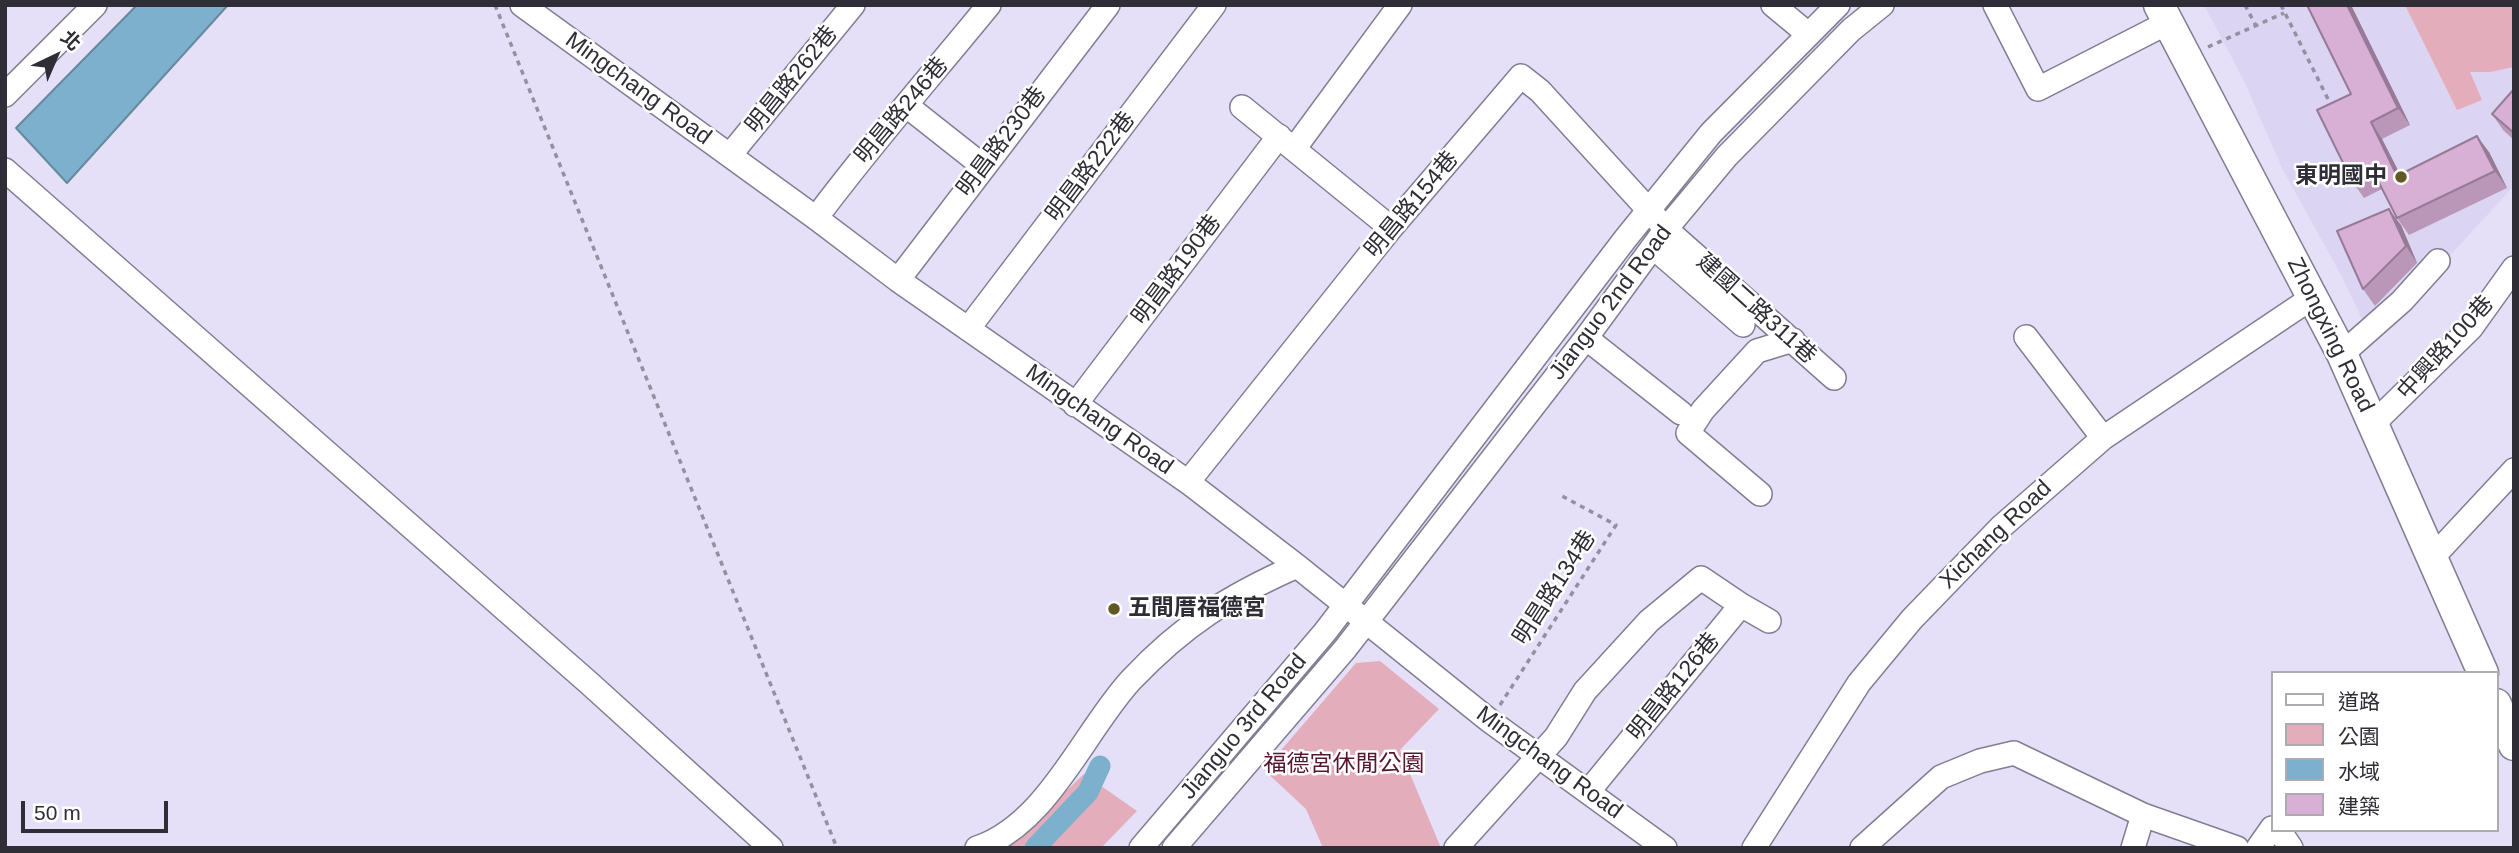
<!DOCTYPE html>
<meta charset="utf-8">
<style>
body{margin:0}
#map{position:relative;width:2519px;height:853px;overflow:hidden;background:#e5e0f8;font-family:Helvetica,"Noto Sans TC",sans-serif}
canvas{display:block}
.frame{position:absolute;inset:0;border:7px solid #2f2d36;pointer-events:none}
.legend{position:absolute;left:2271px;top:671px;width:228px;height:161px;box-sizing:border-box;background:#fff;border:2px solid #acabaf;margin:0;padding:9px 12px;list-style:none;font-size:21px;color:#2f2d36}
.legend li{display:flex;align-items:center;gap:14px;height:35px}
.legend b{width:35px;border:2px solid #acabaf}
.north{position:absolute;left:21px;top:21px;width:70px;height:70px;-webkit-text-stroke:5px #fff;paint-order:stroke;rotate:44deg;font-size:19px;font-weight:700;line-height:28px;text-align:center;color:#2f2d36}
.north::after{content:'';display:block;margin:auto;width:24px;height:32px;background:#2f2d36;clip-path:polygon(50% 0,100% 100%,50% 72%,0 100%)}
.scale{position:absolute;left:21px;top:801px;width:147px;height:32px;box-sizing:border-box;border:4px solid #2f2d36;border-top:0;padding-left:9px;font-size:21px;line-height:24px;white-space:nowrap;color:#2f2d36;-webkit-text-stroke:5px #fff;paint-order:stroke}
</style>
<div id="map">
<canvas width="2519" height="853"></canvas>
<div class="frame"></div>
<ul class="legend">
<li><b style="height:9px;background:#fff"></b>道路</li>
<li><b style="height:19px;background:#e4adbc"></b>公園</li>
<li><b style="height:19px;background:#7cb0cc"></b>水域</li>
<li><b style="height:19px;background:#d8b0d6"></b>建築</li>
</ul>
<div class="north">北</div>
<div class="scale">50 m</div>
</div>
<script>
const context = document.querySelector('canvas').getContext('2d');
context.lineJoin = 'round';
function fill(path, color) { context.fillStyle = color; context.fill(path, 'evenodd'); }
function trace(path, color, width, dash) { context.strokeStyle = color; context.lineWidth = width; context.lineCap = dash ? 'butt' : 'round'; context.setLineDash(dash || []); context.stroke(path); }
function label(font, color, halo, rows, align = 'center') {
  context.font = font + ' Helvetica,"Noto Sans TC",sans-serif'; context.lineWidth = 5; context.setLineDash([]); context.textBaseline = 'middle'; context.strokeStyle = halo; context.fillStyle = color; for (const [text, x, y, turn = 0] of rows) {
    context.save(); context.translate(x, y); context.rotate((+turn || 0) * Math.PI / 180); context.textAlign = isNaN(turn) ? turn : align; if (halo) context.strokeText(text, 0, 0); context.fillText(text, 0, 0); context.restore();
  }
}
const built = new Path2D(`
 M 2204,5 L 2514,5 L 2514,186 L 2372,340 L 2342,277 L 2282,168 L 2245,83 Z`);
const green = new Path2D(`
 M 2405,5 L 2514,5 L 2514,67 L 2490,72 L 2470,72 L 2482,100 L 2457,110 Z
 M 1380,661 L 1439,709 L 1400,750 L 1441,848 L 1323,848 L 1306,809 L 1264,770 L 1356,663 Z
 M 1084,774 L 1137,811 L 1101,848 L 1007,848 Z`);
const water = new Path2D(`
 M 137,5 L 228,5 L 67,183 L 16,128 Z`);
const canal = new Path2D(`
 M 1035,848 L 1088,792 L 1100,766`);
const path = new Path2D(`
 M 495,5 L 837,848
 M 2245,5 L 2255,24
 M 2281,5 L 2332,107
 M 2208,47 L 2284,13
 M 1500,705 L 1616,525 L 1562,496`);
const minor = new Path2D(`
 M 522,5 L 816,218 L 898,280 L 1188,482 L 1297,566 L 1490,721 L 1665,848
 M 1773,5 L 1808,34
 M 1995,5 L 2038,89 L 2169,22
 M 5,95 L 95,5
 M 907,106 L 983,166
 M 1242,107 L 1391,228
 M 1294,149 L 1400,5
 M 730,155 L 853,5
 M 5,170 L 589,683 L 771,848
 M 816,218 C 871,144 931,76 989,5
 M 1653,247 L 1743,325
 M 898,280 L 1108,5
 M 968,329 L 1214,5
 M 2026,337 L 2103,438
 M 1586,338 L 1681,413
 M 2342,354 L 2402,301 L 2438,261
 M 1075,405 L 1279,136
 M 2373,424 L 2471,328 L 2514,268
 M 1188,482 L 1391,228 L 1521,76 L 1540,91 L 1666,229 L 1834,378
 M 1760,494 L 1688,433 L 1703,410 L 1757,351 L 1793,340
 M 2432,558 L 2514,470
 M 1588,792 L 1741,605 L 1769,621
 M 2279,830 L 2291,848
 M 977,848 C 1048,824 1084,731 1131,680 C 1183,625 1229,596 1297,566
 M 1141,848 L 1325,632 L 1626,238 L 1711,133 L 1838,5
 M 1174,848 L 1345,649 L 1586,338 L 1666,229 L 1727,156 L 1851,30 L 1882,5
 M 1456,848 L 1556,737 L 1585,691 L 1649,621 L 1701,578 L 1741,605
 M 1754,848 L 1859,683 L 1912,619 L 2001,527 L 2103,438 L 2313,297
 M 1862,848 L 1941,777 L 1980,761 L 2014,753 L 2143,815 L 2237,848
 M 2133,848 L 2143,815
 M 2258,848 L 2272,828`);
const major = new Path2D(`
 M 2159,5 L 2342,354 L 2483,673
 M 2496,704 L 2514,745`);
const wall = new Path2D(`
 M 2351,5 L 2410,125 L 2382,139 L 2400,174 L 2489,152 L 2507,188 L 2409,235 L 2397,218 L 2382,189 L 2364,198 L 2352,181 Z
 M 2514,89 L 2514,140 L 2503,130 L 2492,114 Z
 M 2401,225 L 2417,263 L 2375,306 L 2363,289 Z`);
const shadedWall = new Path2D(`
 M 2347,5 L 2351,5 L 2410,125 L 2398,108 Z
 M 2371,122 L 2382,139 L 2409,192 L 2397,176 Z
 M 2477,136 L 2489,152 L 2507,188 L 2495,171 Z
 M 2389,209 L 2401,225 L 2417,263 L 2406,246 Z`);
const building = new Path2D(`
 M 2307,5 L 2347,5 L 2398,108 L 2371,122 L 2397,176 L 2477,136 L 2495,171 L 2397,218 L 2373,171 L 2352,181 L 2317,110 L 2351,94 Z
 M 2514,89 L 2514,133 L 2492,114 Z
 M 2389,209 L 2406,246 L 2363,289 L 2337,231 Z`);
const markers = [
 [2401,177,7,"#635824"],
 [1114,609,7,"#635824"]
];
const streetNames = [
 ["明昌路262巷",792,80,-51],
 ["Mingchang Road",638,89,36],
 ["明昌路246巷",902,111,-50],
 ["明昌路230巷",1002,142,-53],
 ["明昌路222巷",1091,167,-53],
 ["明昌路154巷",1412,205,-50],
 ["明昌路190巷",1177,270,-53],
 ["Jianguo 2nd Road",1611,303,-53],
 ["建國二路311巷",1756,309,42],
 ["Zhongxing Road",2330,335,64],
 ["中興路100巷",2446,348,-48],
 ["Mingchang Road",1099,420,35],
 ["Xichang Road",1996,535,-44],
 ["明昌路134巷",1555,588,-57],
 ["明昌路126巷",1674,687,-51],
 ["Jianguo 3rd Road",1244,727,-50],
 ["Mingchang Road",1549,763,36]
];
const poiNames = [
 ["東明國中",2387,177],
 ["五間厝福德宮",1128,609,"left"]
];
const parkNames = [
 ["福德宮休閒公園",1344,765]
];
fill(built, '#dbd4f3');
fill(green, '#e4adbc');
fill(water, '#7cb0cc');
trace(water, '#65899f', 2);
trace(canal, '#7cb0cc', 21);
trace(minor, '#827d93', 26);
trace(major, '#827d93', 33);
trace(path, '#9390a1', 3.5, [5, 5]);
trace(minor, '#fff', 23);
trace(major, '#fff', 30);
fill(wall, '#ba97b8');
fill(shadedWall, '#977b96');
fill(building, '#d8b0d6');
trace(building, '#977b96', 2);
for (const [x, y, r, color] of markers) { const dot = new Path2D(); dot.arc(x, y, r, 0, 2 * Math.PI); context.fillStyle = color; context.fill(dot); trace(dot, '#fff', 2.5); }
label('23px', '#2f2d36', '#fff', streetNames);
label('bold 23px', '#2f2d36', '#fff', poiNames, 'right');
label('23px', '#57152f', '#fff', parkNames);
</script>
